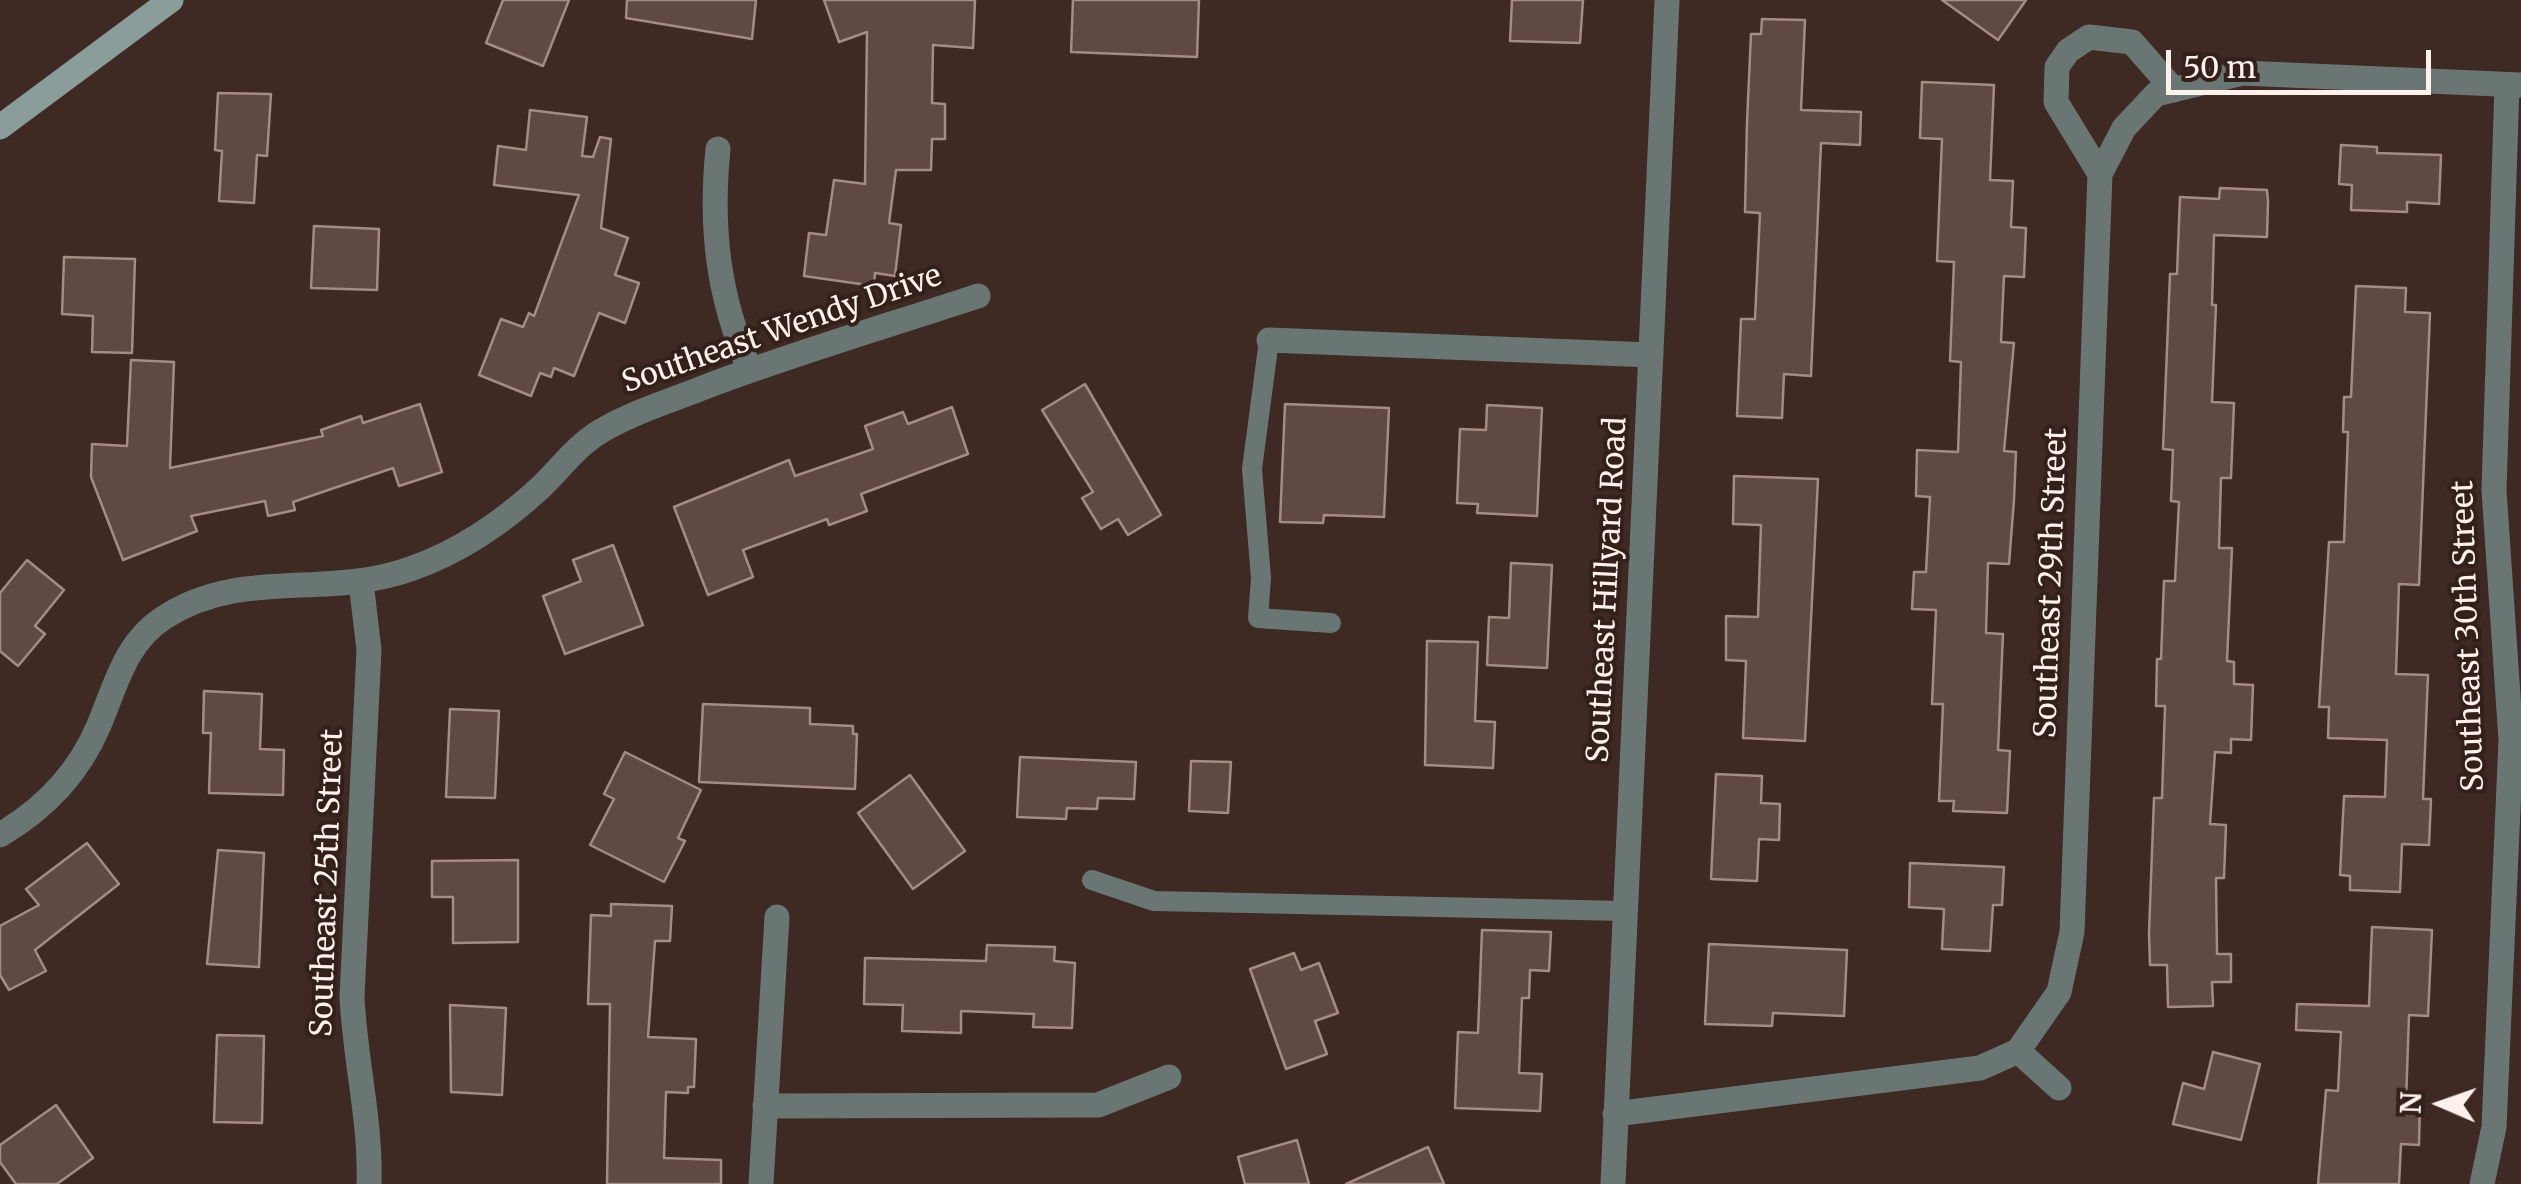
<!DOCTYPE html>
<style>
body{margin:0}
#map{position:relative;width:2521px;height:1184px;overflow:hidden;background:#3e2923;font-family:Merriweather,serif}
canvas{display:block}
.north{position:absolute;left:2391px;top:1054px;width:100px;height:100px;-webkit-text-stroke:8px #33201a;paint-order:stroke;rotate:272deg;font-size:28px;font-weight:700;line-height:40px;text-align:center;color:#fef0eb}
.north::after{content:'';display:block;margin:auto;width:35px;height:45px;background:#fef0eb;clip-path:polygon(50% 0,100% 100%,50% 72%,0 100%)}
.scale{position:absolute;left:2166px;top:50px;width:265px;height:45px;box-sizing:border-box;border:5px solid #fef0eb;border-top:0;padding-left:12px;font-size:30px;line-height:35px;white-space:nowrap;color:#fef0eb;-webkit-text-stroke:8px #33201a;paint-order:stroke}
</style>
<div id="map">
<canvas width="2521" height="1184"></canvas>
<div class="north">N</div>
<div class="scale">50 m</div>
</div>
<script>
const context = document.querySelector('canvas').getContext('2d');
context.lineJoin = 'round';
function fill(path, color) { context.fillStyle = color; context.fill(path, 'evenodd'); }
function trace(path, color, width, dash) { context.strokeStyle = color; context.lineWidth = width; context.lineCap = dash ? 'butt' : 'round'; context.setLineDash(dash || []); context.stroke(path); }
function label(font, color, halo, rows, align = 'center') {
  context.font = font + ' Merriweather,serif'; context.lineWidth = 8; context.setLineDash([]); context.textBaseline = 'middle'; context.strokeStyle = halo; context.fillStyle = color; for (const [text, x, y, turn = 0] of rows) {
    context.save(); context.translate(x, y); context.rotate((+turn || 0) * Math.PI / 180); context.textAlign = isNaN(turn) ? turn : align; if (halo) context.strokeText(text, 0, 0); context.fillText(text, 0, 0); context.restore();
  }
}
const building = new Path2D(`
 M 503,0 L 569,0 L 543,66 L 486,43 Z
 M 627,0 L 756,0 L 752,39 L 626,18 Z
 M 824,0 L 975,0 L 973,48 L 933,45 L 932,103 L 945,104 L 945,139 L 932,139 L 931,170 L 896,170 L 889,223 L 901,225 L 895,276 L 875,273 L 874,286 L 804,276 L 809,233 L 826,235 L 834,180 L 865,184 L 867,32 L 839,42 Z
 M 1073,0 L 1199,0 L 1197,57 L 1071,52 Z
 M 1512,0 L 1583,0 L 1580,43 L 1510,41 Z
 M 1942,0 L 2026,0 L 1998,40 Z
 M 1762,19 L 1805,20 L 1801,110 L 1861,112 L 1860,145 L 1821,143 L 1811,376 L 1784,374 L 1782,418 L 1737,416 L 1741,319 L 1755,319 L 1760,213 L 1745,212 L 1747,122 L 1751,34 L 1761,34 Z
 M 1922,82 L 1994,85 L 1990,180 L 2013,181 L 2011,227 L 2026,228 L 2024,277 L 2004,276 L 2001,342 L 2014,343 L 2004,451 L 2016,452 L 2014,500 L 2009,564 L 1988,563 L 1986,633 L 2003,634 L 1998,750 L 2010,751 L 2007,813 L 1953,811 L 1954,801 L 1939,801 L 1943,704 L 1932,704 L 1936,610 L 1912,609 L 1914,572 L 1926,572 L 1930,497 L 1916,496 L 1917,450 L 1958,452 L 1961,362 L 1950,361 L 1954,262 L 1937,261 L 1942,139 L 1920,138 Z
 M 218,93 L 271,94 L 267,156 L 257,155 L 254,203 L 219,201 L 222,151 L 215,150 Z
 M 530,110 L 587,117 L 582,156 L 593,157 L 600,137 L 611,139 L 601,228 L 628,238 L 615,275 L 639,283 L 625,323 L 599,313 L 574,376 L 554,368 L 551,377 L 540,373 L 531,396 L 479,375 L 501,319 L 523,327 L 529,313 L 534,316 L 579,195 L 494,185 L 498,146 L 526,150 Z
 M 2341,145 L 2377,147 L 2377,153 L 2441,155 L 2439,204 L 2407,202 L 2407,212 L 2351,210 L 2352,185 L 2339,184 Z
 M 2220,188 L 2267,190 L 2268,201 L 2267,237 L 2214,235 L 2212,305 L 2216,305 L 2212,402 L 2234,403 L 2231,478 L 2221,478 L 2219,548 L 2232,548 L 2227,661 L 2234,662 L 2234,684 L 2253,685 L 2251,740 L 2231,739 L 2231,753 L 2215,752 L 2210,824 L 2226,825 L 2224,878 L 2216,878 L 2217,954 L 2231,954 L 2231,982 L 2212,982 L 2213,1006 L 2168,1007 L 2167,965 L 2150,965 L 2149,933 L 2154,798 L 2162,798 L 2165,706 L 2156,706 L 2157,659 L 2161,659 L 2164,581 L 2175,581 L 2179,502 L 2171,501 L 2173,450 L 2163,449 L 2170,274 L 2177,274 L 2180,197 L 2219,199 Z
 M 314,226 L 379,229 L 377,290 L 311,288 Z
 M 64,257 L 135,259 L 132,353 L 92,352 L 93,316 L 62,314 Z
 M 2356,286 L 2406,288 L 2405,312 L 2430,313 L 2419,585 L 2399,584 L 2396,674 L 2428,675 L 2423,799 L 2431,799 L 2429,845 L 2402,844 L 2400,892 L 2350,890 L 2350,876 L 2340,875 L 2344,796 L 2385,797 L 2387,740 L 2328,738 L 2329,707 L 2319,707 L 2329,542 L 2344,542 L 2348,432 L 2343,432 L 2344,397 L 2351,397 Z
 M 131,360 L 174,362 L 170,468 L 323,436 L 321,430 L 361,416 L 363,423 L 420,404 L 442,472 L 399,486 L 393,468 L 293,502 L 295,510 L 268,516 L 265,501 L 191,516 L 197,531 L 123,560 L 91,477 L 92,444 L 127,446 Z
 M 1085,384 L 1161,515 L 1128,535 L 1118,519 L 1101,529 L 1082,498 L 1093,492 L 1042,410 Z
 M 1285,404 L 1389,408 L 1384,517 L 1324,515 L 1323,523 L 1280,522 Z
 M 1487,405 L 1542,408 L 1537,516 L 1477,513 L 1478,504 L 1457,503 L 1460,429 L 1486,430 Z
 M 952,407 L 968,454 L 861,494 L 867,511 L 829,525 L 827,519 L 743,550 L 753,577 L 708,595 L 674,507 L 789,460 L 795,476 L 873,449 L 865,426 L 903,412 L 908,424 Z
 M 1734,476 L 1818,479 L 1805,741 L 1743,738 L 1746,661 L 1726,660 L 1726,616 L 1758,617 L 1761,525 L 1733,524 Z
 M 613,545 L 643,625 L 565,654 L 543,596 L 581,581 L 573,560 Z
 M 27,560 L 64,590 L 35,626 L 45,634 L 18,666 L 0,651 L 0,593 Z
 M 1511,563 L 1552,565 L 1547,668 L 1487,665 L 1489,617 L 1509,618 Z
 M 1427,641 L 1478,642 L 1475,721 L 1495,722 L 1493,768 L 1425,765 Z
 M 204,691 L 262,694 L 260,749 L 284,750 L 283,795 L 209,793 L 211,733 L 203,733 Z
 M 703,704 L 810,708 L 810,724 L 853,726 L 853,734 L 857,734 L 855,789 L 699,782 Z
 M 450,709 L 499,711 L 495,798 L 446,797 Z
 M 625,752 L 701,790 L 678,838 L 685,841 L 664,882 L 590,845 L 614,799 L 604,794 Z
 M 1020,757 L 1136,762 L 1134,799 L 1098,798 L 1097,809 L 1067,808 L 1066,819 L 1017,817 Z
 M 1191,761 L 1231,762 L 1228,813 L 1189,811 Z
 M 1716,774 L 1762,776 L 1761,803 L 1780,804 L 1779,840 L 1759,839 L 1757,881 L 1711,879 Z
 M 910,775 L 965,851 L 913,889 L 858,813 Z
 M 87,843 L 119,884 L 35,950 L 46,971 L 9,990 L 0,975 L 0,926 L 39,905 L 26,889 Z
 M 218,850 L 264,853 L 259,967 L 207,964 Z
 M 518,860 L 518,942 L 453,943 L 453,897 L 432,897 L 432,861 Z
 M 1910,863 L 2004,867 L 2002,905 L 1993,905 L 1990,951 L 1942,949 L 1944,909 L 1909,907 Z
 M 611,904 L 672,906 L 670,941 L 655,941 L 648,1037 L 696,1039 L 694,1087 L 688,1087 L 688,1093 L 666,1092 L 664,1158 L 721,1160 L 721,1184 L 607,1184 L 610,1004 L 588,1004 L 591,915 L 611,916 Z
 M 2372,927 L 2432,930 L 2428,1016 L 2409,1015 L 2406,1102 L 2420,1103 L 2419,1145 L 2401,1144 L 2399,1184 L 2318,1184 L 2326,1090 L 2338,1091 L 2341,1032 L 2296,1030 L 2297,1004 L 2369,1006 Z
 M 1482,930 L 1551,932 L 1549,971 L 1530,970 L 1529,998 L 1522,998 L 1519,1073 L 1542,1074 L 1540,1111 L 1455,1108 L 1458,1032 L 1478,1033 Z
 M 1709,944 L 1847,950 L 1844,1016 L 1773,1013 L 1772,1026 L 1705,1024 Z
 M 987,945 L 1055,947 L 1054,961 L 1075,963 L 1072,1028 L 1033,1027 L 1034,1014 L 961,1011 L 961,1033 L 902,1031 L 903,1005 L 864,1004 L 865,958 L 986,961 Z
 M 1294,953 L 1301,970 L 1319,963 L 1338,1013 L 1315,1021 L 1327,1054 L 1286,1069 L 1250,969 Z
 M 450,1005 L 506,1008 L 502,1095 L 451,1092 Z
 M 217,1035 L 264,1036 L 262,1123 L 214,1122 Z
 M 2213,1052 L 2260,1064 L 2241,1140 L 2173,1124 L 2183,1083 L 2204,1089 Z
 M 56,1105 L 93,1158 L 57,1184 L 16,1184 L 0,1162 L 0,1145 Z
 M 1297,1140 L 1309,1184 L 1245,1184 L 1238,1157 Z
 M 1428,1147 L 1444,1184 L 1346,1184 Z`);
const service = new Path2D(`
 M 1269,340 L 1252,469 L 1261,578 L 1258,618 L 1331,623
 M 1092,880 L 1154,901 L 1625,911`);
const minor = new Path2D(`
 M 718,149 C 710,228 718,297 750,370
 M 2100,174 L 2056,102 L 2057,67 L 2068,51 L 2089,37 L 2132,42 L 2174,90
 M 1269,340 L 1651,355
 M 361,582 L 369,650 L 352,997 C 355,1061 371,1120 369,1184
 M 0,835 C 44,809 79,773 99,725 C 116,685 125,642 165,617 C 242,567 327,600 413,568 C 461,551 503,522 540,488 C 560,469 577,445 601,431 C 633,412 670,401 705,387 C 795,353 887,326 978,296
 M 2018,1051 L 2059,992 L 2072,932 L 2100,174 L 2124,128 L 2156,94 L 2242,73 L 2521,85
 M 2018,1051 L 2059,1088
 M 765,1106 L 1098,1105 L 1169,1077
 M 1615,1114 L 1980,1068 L 2018,1051
 M 761,1184 L 777,917
 M 1613,1184 L 1667,0
 M 2482,1184 L 2494,1127 L 2511,740 L 2494,490 L 2507,85`);
const secondary = new Path2D(`
 M 0,127 L 171,0`);
const streetNames = [
 ["Southeast Wendy Drive",782,330,-19],
 ["Southeast 29th Street",2052,583,-88],
 ["Southeast Hillyard Road",1608,590,-87],
 ["Southeast 30th Street",2469,636,-92],
 ["Southeast 25th Street",328,883,-88]
];
fill(building, '#604943');
trace(building, '#a48b83', 2.5);
trace(service, '#6a7674', 20);
trace(minor, '#6a7674', 25);
trace(secondary, '#8a9d9b', 25);
label('30px', '#fef0eb', '#33201a', streetNames);
</script>
